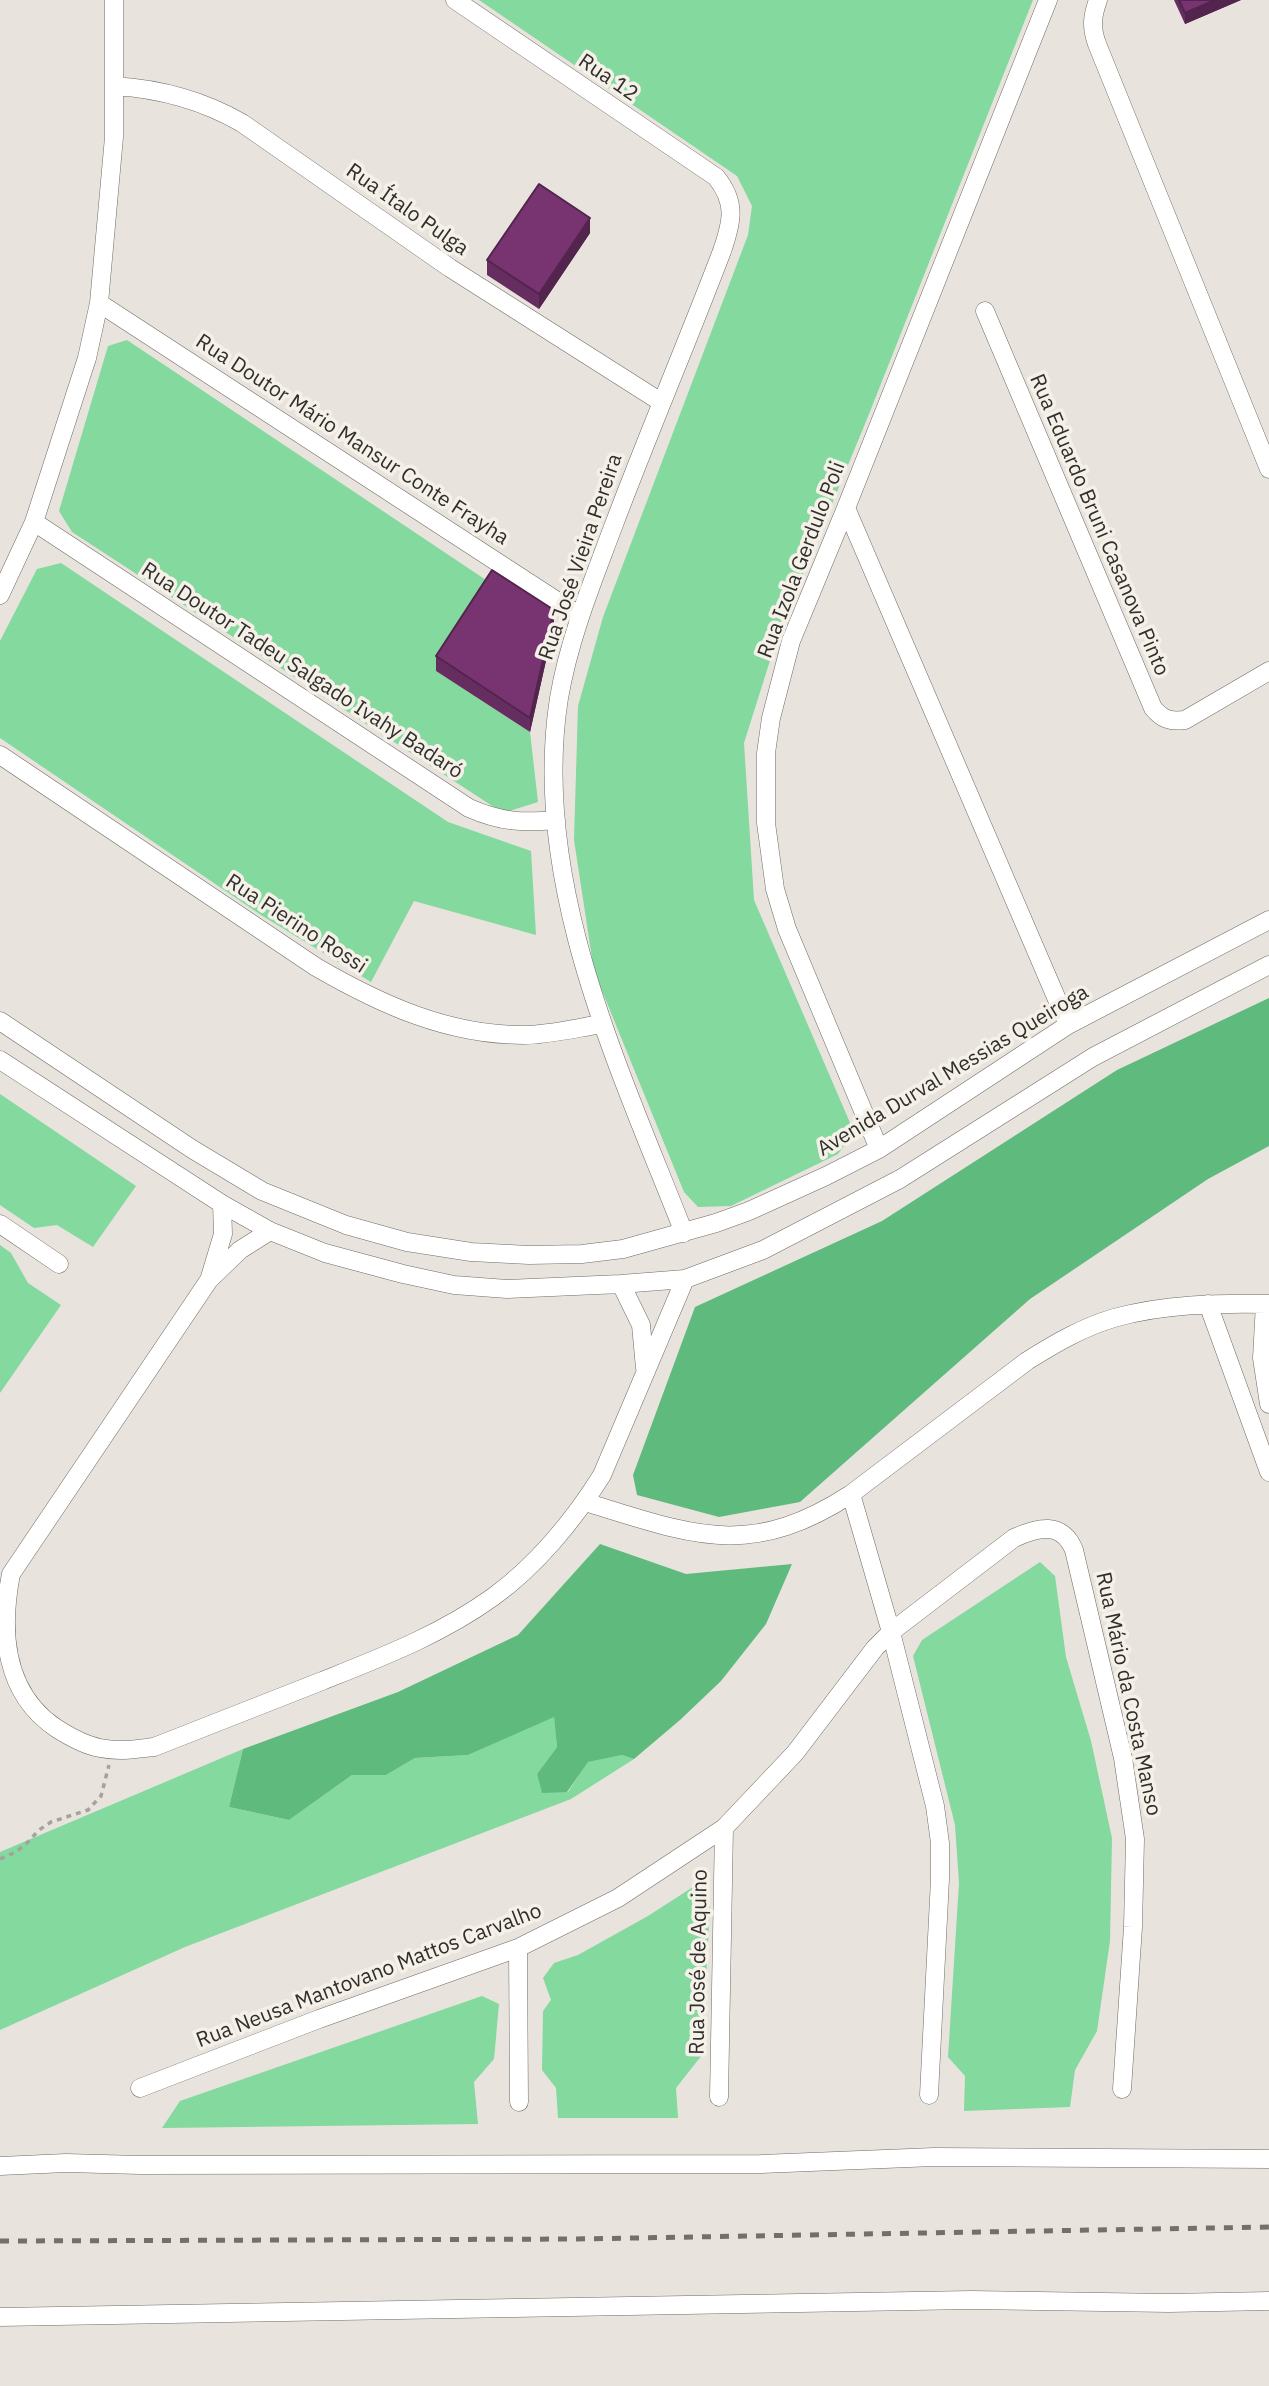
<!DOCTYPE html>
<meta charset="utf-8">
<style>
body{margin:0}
canvas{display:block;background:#e8e3dc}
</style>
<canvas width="1269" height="2386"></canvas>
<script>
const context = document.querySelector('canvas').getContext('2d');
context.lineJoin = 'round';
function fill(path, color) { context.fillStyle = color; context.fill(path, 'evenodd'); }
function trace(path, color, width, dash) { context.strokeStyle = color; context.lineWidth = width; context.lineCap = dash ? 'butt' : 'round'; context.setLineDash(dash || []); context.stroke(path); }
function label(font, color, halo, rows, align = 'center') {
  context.font = font + ' "IBM Plex Sans",sans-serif'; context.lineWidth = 7; context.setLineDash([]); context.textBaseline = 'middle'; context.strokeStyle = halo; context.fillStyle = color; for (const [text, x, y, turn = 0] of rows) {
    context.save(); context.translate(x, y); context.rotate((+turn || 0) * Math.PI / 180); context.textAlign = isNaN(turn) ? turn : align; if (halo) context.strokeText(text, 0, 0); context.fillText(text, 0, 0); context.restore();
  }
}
const green = new Path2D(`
 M 479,0 L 1033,0 L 867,419 L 779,632 L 744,743 L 754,900 L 854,1132 L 838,1154 L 731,1206 L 698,1207 L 684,1192 L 594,971 L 574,840 L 578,706 L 603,617 L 748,235 L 752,206 L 737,176 Z
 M 127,340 L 492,584 L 436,671 L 530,732 L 538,802 L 503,813 L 72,532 L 59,511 L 108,346 Z
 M 61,563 L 448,822 L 531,851 L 536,935 L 414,901 L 371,982 L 261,915 L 0,738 L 0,641 L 37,569 Z
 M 0,1094 L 136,1186 L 93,1247 L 57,1225 L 34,1228 L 0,1205 Z
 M 0,1245 L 11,1253 L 28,1283 L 61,1305 L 0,1393 Z
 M 1040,1562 L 1055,1576 L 1066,1657 L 1091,1741 L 1112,1838 L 1110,1941 L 1097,2031 L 1075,2070 L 1070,2107 L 964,2111 L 965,2076 L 948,2057 L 959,1883 L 955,1825 L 913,1656 L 922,1640 Z
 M 554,1716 L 557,1747 L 537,1774 L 542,1792 L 568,1792 L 587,1762 L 622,1755 L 634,1759 L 571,1799 L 185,1947 L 0,2030 L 0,1852 L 243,1749 L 229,1807 L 289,1820 L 352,1775 L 386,1775 L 415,1758 L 468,1755 Z
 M 693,1887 L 710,1906 L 702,2055 L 676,2088 L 678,2118 L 558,2118 L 556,2088 L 542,2070 L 543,2011 L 551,2000 L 543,1978 L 554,1963 L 578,1955 L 648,1916 Z
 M 482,1996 L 499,2004 L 494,2059 L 474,2082 L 478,2124 L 162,2128 L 180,2101 Z`);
const forest = new Path2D(`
 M 1269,998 L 1269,1146 L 1208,1179 L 1030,1299 L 800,1502 L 719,1517 L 637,1495 L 633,1475 L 695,1307 L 882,1221 L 1117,1070 Z
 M 600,1544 L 686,1574 L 792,1564 L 766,1624 L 721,1681 L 680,1720 L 634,1759 L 622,1755 L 588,1762 L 567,1792 L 542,1793 L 537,1774 L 557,1747 L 554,1717 L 468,1755 L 415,1758 L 386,1775 L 352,1775 L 289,1820 L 229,1807 L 243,1749 L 398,1692 L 518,1635 Z`);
const path = new Path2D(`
 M 0,1859 L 16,1852 L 27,1843 L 39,1830 L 51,1822 L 88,1810 L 101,1796 L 109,1765`);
const minor = new Path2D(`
 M 455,0 L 716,177 C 737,203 732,222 722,251 C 687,343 648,434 613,527 C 592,583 569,639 559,698 C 530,882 619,1067 684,1233
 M 1098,0 C 1092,17 1091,27 1097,44 L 1269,469
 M 115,86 C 161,89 202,100 242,123 L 450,268 L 661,402
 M 99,303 L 580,616
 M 985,311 L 1153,708 C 1162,719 1170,722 1185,720 L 1269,671
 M 846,508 L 1068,1025
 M 34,522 L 469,808 C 501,822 522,823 556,820
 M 0,595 L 34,522 L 87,358 L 99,303 L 114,137 L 114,0
 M 0,755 L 316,967 C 380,1004 447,1035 523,1035 C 549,1035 576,1028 602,1024
 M 0,1021 L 192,1149 L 262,1191 L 346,1225 L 407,1242 L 471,1252 L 529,1255 L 582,1254 L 623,1249 L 716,1223 L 749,1211 L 826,1176 L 879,1149 L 1068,1025 L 1269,920
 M 0,1060 L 222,1204 L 270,1231 L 325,1253 L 403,1274 L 454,1285 L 507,1289 L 621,1284 L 685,1279 L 763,1250 L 900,1179 L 1093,1057 L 1269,965
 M 879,1149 L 787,929 L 775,889 L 766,823 L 766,753 L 771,718 L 791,641 L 846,508 L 1048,0
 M 0,1224 L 59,1264
 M 270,1231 L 240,1250 L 209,1280 L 11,1574 C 0,1631 4,1693 56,1728 C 70,1737 84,1745 100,1748 C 119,1752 136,1749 154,1747 C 210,1725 266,1703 322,1681 C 382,1657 440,1635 493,1597 C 536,1566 574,1520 602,1475 L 685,1279
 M 210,1277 L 223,1234 L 222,1204
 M 621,1284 L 641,1325 L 645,1368
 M 1208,1304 L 1269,1472
 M 1265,1304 L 1262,1358 L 1269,1404
 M 851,1494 L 891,1632 L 935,1806 L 940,1843 L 940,1879 L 929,2095
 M 585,1502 C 693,1535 749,1560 851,1494 L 1027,1361 C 1054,1344 1083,1327 1114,1318 C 1164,1304 1218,1303 1269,1304
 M 518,1948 L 519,2102
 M 140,2088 L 319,2019 L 518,1948 L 618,1898 L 724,1828 L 795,1753 L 875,1648 L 891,1632 L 1014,1538 C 1038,1527 1062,1521 1074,1550 L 1123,1758 L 1135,1839 L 1133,1927 L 1122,2089
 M 719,2097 L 724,1828
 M 0,2166 L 66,2163 L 140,2165 L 761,2164 L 934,2157 L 1269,2159
 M 0,2317 L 971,2300 L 1169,2303 L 1269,2301`);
const rail = new Path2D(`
 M 0,2241 L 576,2239 L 1269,2227`);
const wall = new Path2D(`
 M 1174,0 L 1241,0 L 1185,24 Z
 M 590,233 L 539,309 L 487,275 L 487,260 Z
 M 554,625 L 530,732 L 436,671 L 436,656 Z`);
const shadedWall = new Path2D(`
 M 1215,0 L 1241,0 L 1185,24 L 1185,13 Z
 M 590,218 L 590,233 L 539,309 L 539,294 Z
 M 554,610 L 554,625 L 530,732 L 530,718 Z`);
const building = new Path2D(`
 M 1179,0 L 1215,0 L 1185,13 Z
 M 539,184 L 590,218 L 539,294 L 487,260 Z
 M 492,570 L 554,610 L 530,718 L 436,656 Z`);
const streetNames = [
 ["Rua 12",608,78,34],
 ["Rua Ítalo Pulga",407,210,35],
 ["Rua Doutor Mário Mansur Conte Frayha",352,440,33],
 ["Rua Eduardo Bruni Casanova Pinto",1099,525,67],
 ["Rua José Vieira Pereira",581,557,-71],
 ["Rua Izola Gerdulo Poli",802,560,-69],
 ["Rua Doutor Tadeu Salgado Ivahy Badaró",302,671,33],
 ["Rua Pierino Rossi",296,924,33],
 ["Avenida Durval Messias Queiroga",953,1071,-31],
 ["Rua Mário da Costa Manso",1128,1694,78],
 ["Rua José de Aquino",699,1962,-89],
 ["Rua Neusa Mantovano Mattos Carvalho",369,1976,-21]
];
fill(green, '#83d99e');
fill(forest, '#5fba7e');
trace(minor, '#706c65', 19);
trace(path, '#a5a29c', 3.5, [5, 5]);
trace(minor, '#fff', 18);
trace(rail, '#73706c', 5, [9, 9]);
fill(wall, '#662d60');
fill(shadedWall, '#53244e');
fill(building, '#773470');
trace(building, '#53244e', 2);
label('21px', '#302f2c', '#f5f1e9', streetNames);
</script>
